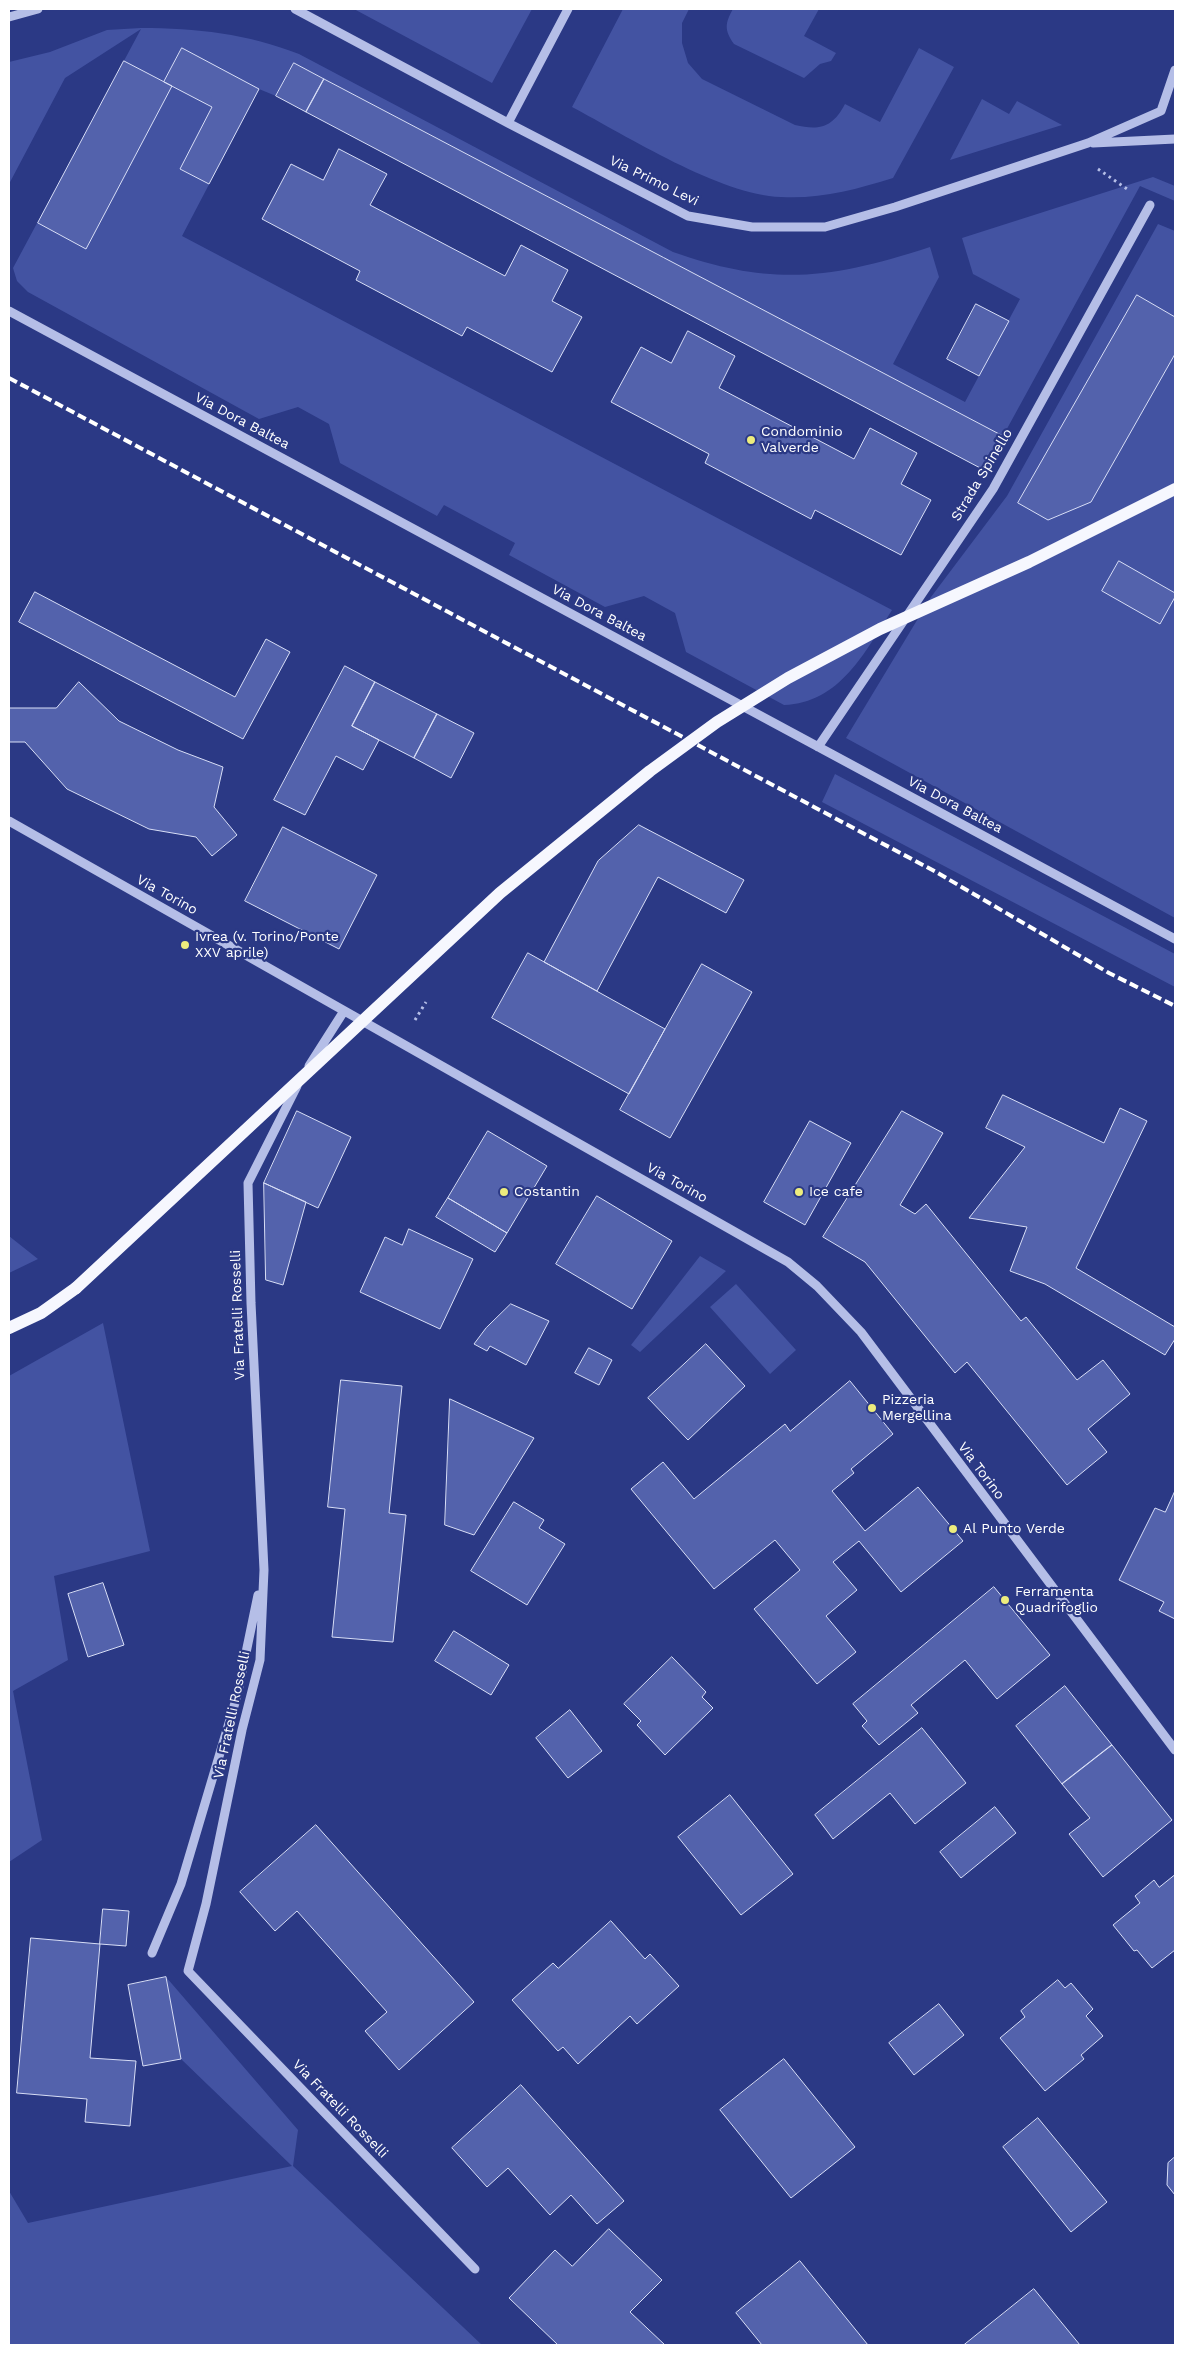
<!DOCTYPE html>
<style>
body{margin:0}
#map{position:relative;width:1184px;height:2354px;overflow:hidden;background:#2b3985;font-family:"Work Sans",sans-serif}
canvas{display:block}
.frame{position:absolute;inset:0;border:10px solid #fff;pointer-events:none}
</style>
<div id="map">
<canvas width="1184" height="2354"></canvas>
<div class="frame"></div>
</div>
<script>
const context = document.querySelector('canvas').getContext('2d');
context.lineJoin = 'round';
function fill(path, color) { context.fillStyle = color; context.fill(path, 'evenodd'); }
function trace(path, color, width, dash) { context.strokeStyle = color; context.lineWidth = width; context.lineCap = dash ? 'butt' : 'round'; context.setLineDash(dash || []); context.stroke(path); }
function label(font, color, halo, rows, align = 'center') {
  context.font = font + ' "Work Sans",sans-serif'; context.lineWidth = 4.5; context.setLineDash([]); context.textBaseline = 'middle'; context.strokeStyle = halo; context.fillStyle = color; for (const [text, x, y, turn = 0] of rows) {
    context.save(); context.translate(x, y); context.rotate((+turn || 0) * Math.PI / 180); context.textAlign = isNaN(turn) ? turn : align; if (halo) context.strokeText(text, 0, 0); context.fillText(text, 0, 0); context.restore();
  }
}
const green = new Path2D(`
 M 354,9 L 532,9 L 492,83 Z
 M 623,9 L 689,9 L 682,23 L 682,43 L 688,63 L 702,79 L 795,125 C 820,131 833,127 845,104 L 880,122 L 919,48 L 954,67 L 893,178 C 854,190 821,199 781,197 C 720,195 627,136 572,107 Z
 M 733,9 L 819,9 L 804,36 L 836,53 L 831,61 L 820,64 L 804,78 L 734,44 C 724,30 725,23 733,9 Z
 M 141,28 C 196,28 248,34 299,54 L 673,252 C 772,287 832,279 930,247 L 939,277 L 893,364 L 965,402 L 1020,299 L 973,274 L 962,238 L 1153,177 L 1175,186 L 1175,201 L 1140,186 L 1003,436 L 294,63 L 276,96 L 259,89 L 182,236 L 892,610 C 865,652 840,703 784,705 L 686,652 L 675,613 L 644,596 L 605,607 L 509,555 L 515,543 L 444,505 L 437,516 L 340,463 L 329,424 L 298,407 L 259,419 L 28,292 L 17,281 L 13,268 L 141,29 L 65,78 L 9,184 L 9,62 L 50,52 L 107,30 Z
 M 982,99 L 1009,114 L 1017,101 L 1062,125 L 950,160 Z
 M 1158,224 L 1175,231 L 1175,918 L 846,738 L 931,597 L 1007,496 Z
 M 835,774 L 1175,954 L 1175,987 L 822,802 Z
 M 9,1236 L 38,1259 L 9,1273 Z
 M 700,1256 L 726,1271 L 640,1352 L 631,1345 Z
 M 736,1284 L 796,1350 L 770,1374 L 710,1307 Z
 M 103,1323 L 150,1551 L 54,1576 L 68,1660 L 13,1691 L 42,1840 L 9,1862 L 9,1376 Z
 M 166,1977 L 298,2130 L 293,2166 L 482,2345 L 9,2345 L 9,2191 L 28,2223 L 292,2166 L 181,2059 Z`);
const building = new Path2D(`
 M 182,48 L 259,89 L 209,184 L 180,169 L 212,107 L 164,82 Z
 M 124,61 L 172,86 L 86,249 L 38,223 Z
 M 294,63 L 324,79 L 306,112 L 276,96 Z
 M 324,79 L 1003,436 L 984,470 L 306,112 Z
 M 339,149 L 387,174 L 370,205 L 505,276 L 521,245 L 568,270 L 552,301 L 582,317 L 552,372 L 467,327 L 462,336 L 356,280 L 360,271 L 262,219 L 291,164 L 323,180 Z
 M 1137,295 L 1175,317 L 1175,354 L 1091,502 L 1048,520 L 1018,503 Z
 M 976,304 L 1009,321 L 979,376 L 947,359 Z
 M 688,331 L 735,356 L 719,388 L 854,459 L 870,428 L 917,453 L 901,484 L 931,500 L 901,555 L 815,510 L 811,519 L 705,463 L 709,454 L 611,402 L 641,347 L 671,363 Z
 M 1119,561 L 1175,593 L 1175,597 L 1160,624 L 1102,591 Z
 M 35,592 L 235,697 L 266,639 L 290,652 L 243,739 L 19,622 Z
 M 345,666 L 375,682 L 352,726 L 379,740 L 363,770 L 336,756 L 305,815 L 274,800 Z
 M 79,682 L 119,721 L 178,750 L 223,767 L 214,807 L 237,835 L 212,856 L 196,837 L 149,829 L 67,789 L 25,742 L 9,742 L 9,708 L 56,708 Z
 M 375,682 L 437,714 L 414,758 L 352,726 Z
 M 437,714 L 474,733 L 451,778 L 414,758 Z
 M 639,825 L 744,880 L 726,913 L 658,877 L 597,991 L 544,962 L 598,861 Z
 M 283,827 L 377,875 L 339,949 L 245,901 Z
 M 528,953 L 665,1029 L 629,1094 L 492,1018 Z
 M 702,964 L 752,992 L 670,1138 L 620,1110 Z
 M 1003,1095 L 1104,1143 L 1120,1108 L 1147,1121 L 1076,1268 L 1175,1327 L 1175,1339 L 1165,1355 L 1045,1284 L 1010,1271 L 1027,1227 L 969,1218 L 1025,1147 L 986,1128 Z
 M 297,1111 L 351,1137 L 318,1208 L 264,1183 Z
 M 902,1111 L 943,1133 L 900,1205 L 915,1214 L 926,1204 L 1021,1321 L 1026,1317 L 1077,1380 L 1103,1360 L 1130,1394 L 1088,1429 L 1107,1452 L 1067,1485 L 967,1362 L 955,1373 L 865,1262 L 823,1237 Z
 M 810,1121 L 851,1143 L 805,1225 L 764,1202 Z
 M 488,1131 L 547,1166 L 507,1233 L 448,1198 Z
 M 264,1183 L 306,1202 L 283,1285 L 266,1280 Z
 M 597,1196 L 672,1241 L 632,1309 L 556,1264 Z
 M 448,1198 L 507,1233 L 495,1252 L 436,1217 Z
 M 409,1229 L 473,1259 L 440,1329 L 360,1292 L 385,1237 L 402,1245 Z
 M 511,1304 L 549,1321 L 526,1365 L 490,1346 L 487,1351 L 474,1344 L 486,1328 Z
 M 706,1344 L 745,1386 L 688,1440 L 648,1398 Z
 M 589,1348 L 612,1360 L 599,1385 L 575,1373 Z
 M 341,1380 L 402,1386 L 389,1513 L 406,1515 L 393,1642 L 332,1637 L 345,1509 L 328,1507 Z
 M 850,1381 L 893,1434 L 851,1469 L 854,1473 L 832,1491 L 865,1531 L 918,1487 L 963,1541 L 901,1592 L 859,1541 L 833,1562 L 857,1590 L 826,1616 L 856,1652 L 817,1684 L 754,1609 L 800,1570 L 775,1540 L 714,1589 L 631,1489 L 663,1462 L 694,1499 L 785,1424 L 790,1431 Z
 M 450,1399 L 534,1438 L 474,1535 L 445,1525 Z
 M 1175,1491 L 1175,1619 L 1159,1611 L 1164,1602 L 1119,1580 L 1155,1508 L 1165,1512 Z
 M 514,1502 L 544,1520 L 539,1528 L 565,1544 L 527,1605 L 471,1571 Z
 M 103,1583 L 124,1645 L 88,1657 L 68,1594 Z
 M 994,1587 L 1050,1655 L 997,1699 L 965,1660 L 911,1705 L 918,1713 L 879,1745 L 862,1726 L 867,1721 L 853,1704 Z
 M 454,1631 L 509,1665 L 491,1695 L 435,1661 Z
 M 672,1657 L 706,1692 L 702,1697 L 713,1708 L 665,1755 L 637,1725 L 641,1721 L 624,1704 Z
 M 1065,1686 L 1112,1745 L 1062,1784 L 1016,1726 Z
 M 570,1710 L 602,1751 L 568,1778 L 536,1738 Z
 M 922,1728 L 966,1783 L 915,1824 L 890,1793 L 833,1839 L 815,1815 Z
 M 1112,1745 L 1172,1820 L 1103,1877 L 1069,1834 L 1090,1818 L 1062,1784 Z
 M 730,1795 L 793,1874 L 741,1915 L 678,1837 Z
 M 995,1807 L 1016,1833 L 961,1878 L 940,1852 Z
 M 316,1825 L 474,2002 L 399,2070 L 365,2031 L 387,2012 L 297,1911 L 275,1931 L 240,1892 Z
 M 1175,1875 L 1175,1950 L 1152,1968 L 1137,1950 L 1134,1951 L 1113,1925 L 1140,1903 L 1135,1896 L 1154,1880 L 1159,1887 Z
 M 103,1909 L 129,1911 L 126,1946 L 100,1944 Z
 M 611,1921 L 645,1959 L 650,1954 L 679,1986 L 637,2024 L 630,2016 L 578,2064 L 563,2047 L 558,2051 L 512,2000 L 553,1963 L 558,1968 Z
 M 31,1938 L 100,1944 L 90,2058 L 136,2061 L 130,2126 L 85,2122 L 87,2099 L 17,2093 Z
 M 166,1977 L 181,2059 L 143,2066 L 128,1985 Z
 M 1058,1980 L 1065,1988 L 1071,1983 L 1093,2009 L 1086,2016 L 1103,2036 L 1081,2055 L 1084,2059 L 1045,2091 L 1000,2038 L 1025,2017 L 1021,2011 Z
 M 939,2004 L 964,2035 L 914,2075 L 889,2043 Z
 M 784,2059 L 855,2147 L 791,2198 L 720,2110 Z
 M 521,2085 L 624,2201 L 597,2224 L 571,2195 L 550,2215 L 508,2168 L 487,2187 L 452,2148 Z
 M 1038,2118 L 1107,2202 L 1071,2232 L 1003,2147 Z
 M 1175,2157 L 1175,2195 L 1167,2185 L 1168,2163 Z
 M 609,2229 L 662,2280 L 630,2312 L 665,2345 L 558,2345 L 509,2298 L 555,2250 L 572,2266 Z
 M 800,2261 L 868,2345 L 762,2345 L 736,2313 Z
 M 1034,2289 L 1080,2345 L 964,2345 Z`);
const path = new Path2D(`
 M 1098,169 L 1130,191
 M 415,1020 L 426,1002`);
const minor = new Path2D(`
 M 295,9 L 508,123 L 688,216 L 752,227 L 825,227 L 895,207 L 1088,143 L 1161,111 L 1175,70
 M 9,17 L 38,9
 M 508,123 L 568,9
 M 1093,143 L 1175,139
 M 9,311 L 1175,939
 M 818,747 L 993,489 L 1150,205
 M 9,821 L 788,1262 L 817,1286 L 861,1332 L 1175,1750
 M 309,1066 L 344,1011
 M 297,1086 L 248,1183 L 251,1303 L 264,1570 L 260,1660 L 242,1730 L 206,1904 L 188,1971 L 475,2269
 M 152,1953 L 181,1884 L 237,1696 L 258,1595`);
const major = new Path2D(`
 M 9,1328 L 41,1313 L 76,1288`);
const rail = new Path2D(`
 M 9,378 L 936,872 L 1109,973 L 1175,1006`);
const majorBridge = new Path2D(`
 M 76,1288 L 500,893 L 650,771 L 717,722 L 788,678 L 880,629 L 1029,562 L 1175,489`);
const markers = [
 [751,440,5,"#edec7d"],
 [185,945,5,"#edec7d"],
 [504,1192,5,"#edec7d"],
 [799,1192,5,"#edec7d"],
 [872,1408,5,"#edec7d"],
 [953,1529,5,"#edec7d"],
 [1005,1600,5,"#edec7d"]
];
const streetNames = [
 ["Via Primo Levi",654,181,26],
 ["Via Dora Baltea",242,421,28],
 ["Strada Spinello",982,475,-59],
 ["Via Dora Baltea",599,613,28],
 ["Via Dora Baltea",955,805,28],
 ["Via Torino",167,895,29],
 ["Via Torino",677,1183,29],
 ["Via Fratelli Rosselli",238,1315,-92],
 ["Via Torino",981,1471,53],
 ["Via Fratelli Rosselli",232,1715,-78],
 ["Via Fratelli Rosselli",340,2109,46]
];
const poiNames = [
 ["Condominio",761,432],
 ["Valverde",761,448],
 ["Ivrea (v. Torino/Ponte",195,937],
 ["XXV aprile)",195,953],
 ["Costantin",514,1192],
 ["Ice cafe",809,1192],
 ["Pizzeria",882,1400],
 ["Mergellina",882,1416],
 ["Al Punto Verde",963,1529],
 ["Ferramenta",1015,1592],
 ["Quadrifoglio",1015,1608]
];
fill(green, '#4353a2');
fill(building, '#5362ac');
trace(building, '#d8def6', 1);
trace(path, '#b5bee7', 3, [2.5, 4]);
trace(minor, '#b5bee7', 9);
trace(major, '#f6f7fe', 12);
trace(rail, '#fff', 4, [9, 4]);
trace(majorBridge, '#f6f7fe', 12);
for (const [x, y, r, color] of markers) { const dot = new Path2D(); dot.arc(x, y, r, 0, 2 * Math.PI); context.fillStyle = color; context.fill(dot); trace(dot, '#2b3985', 2); }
label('14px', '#fff', '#2b3985', streetNames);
label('14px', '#fff', '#2b3985', poiNames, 'left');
</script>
